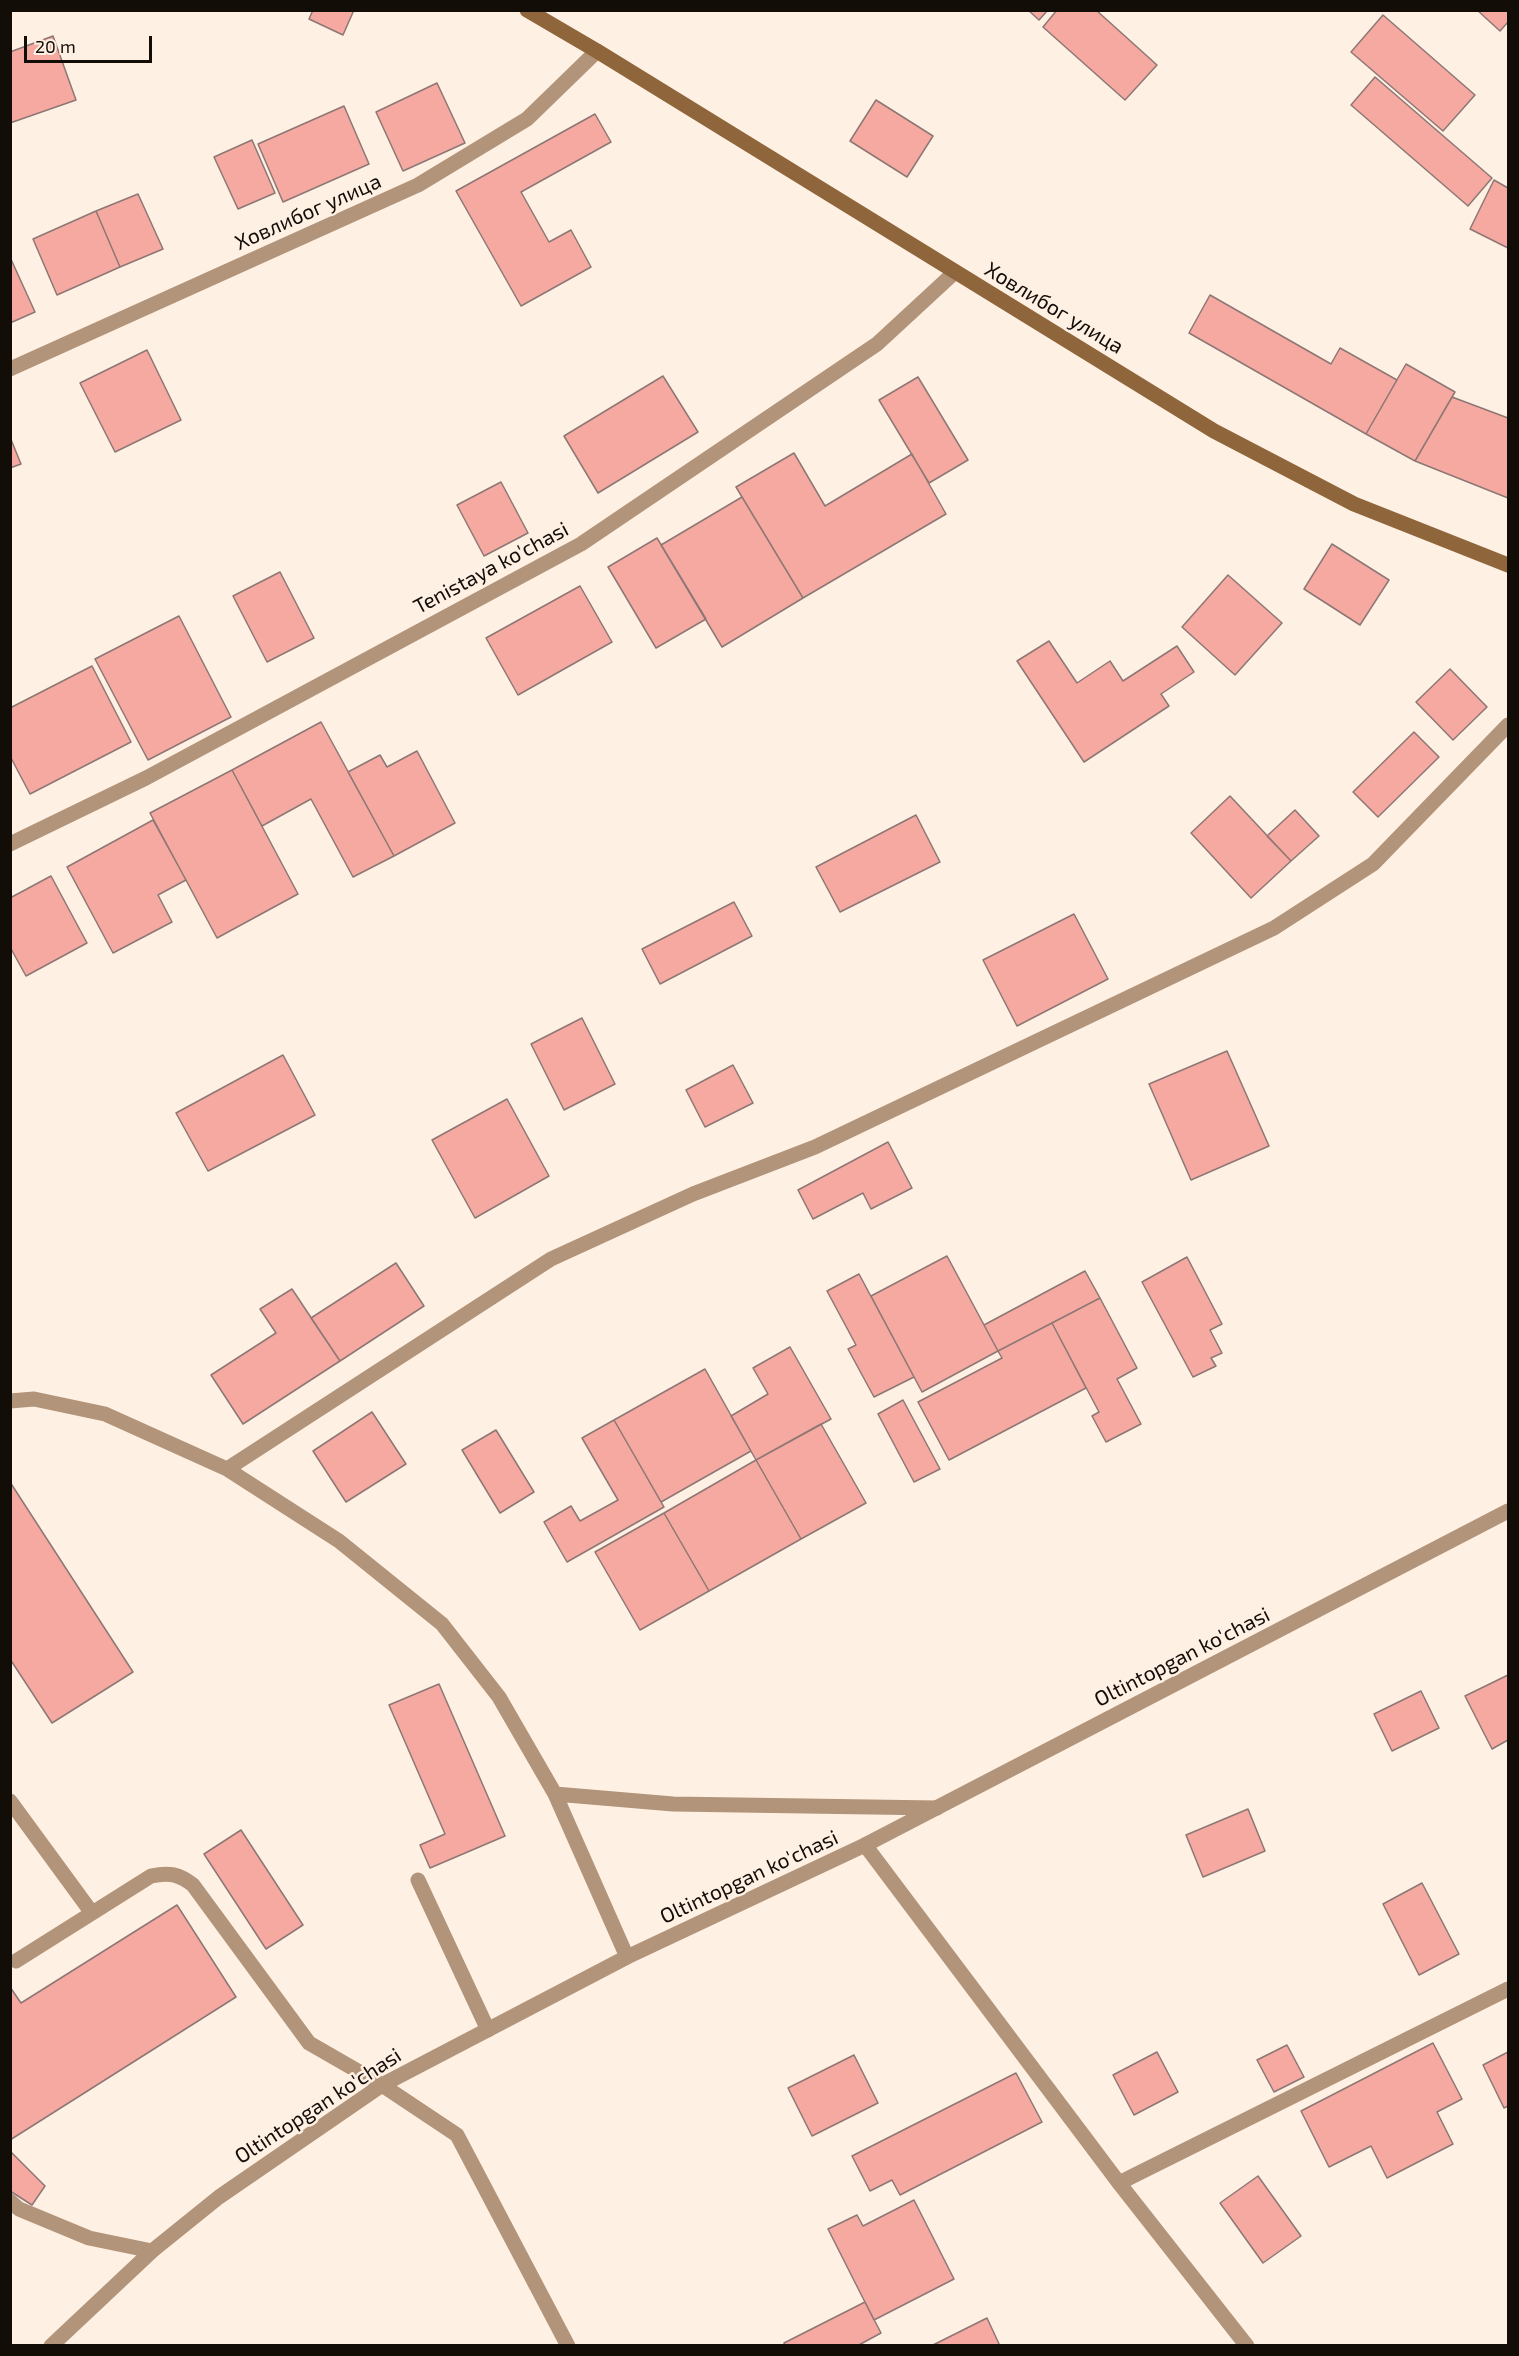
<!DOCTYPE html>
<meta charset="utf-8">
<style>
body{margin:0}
#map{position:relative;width:1519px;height:2356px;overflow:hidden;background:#fff0e4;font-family:"Exo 2",sans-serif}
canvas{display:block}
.frame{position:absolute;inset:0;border:12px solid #130d08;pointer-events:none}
.scale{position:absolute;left:24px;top:36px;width:128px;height:27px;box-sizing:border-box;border:3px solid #130d08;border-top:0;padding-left:8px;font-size:18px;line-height:21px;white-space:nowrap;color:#130d08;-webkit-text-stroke:4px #fff0e4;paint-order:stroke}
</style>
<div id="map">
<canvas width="1519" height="2356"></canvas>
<div class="frame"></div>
<div class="scale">20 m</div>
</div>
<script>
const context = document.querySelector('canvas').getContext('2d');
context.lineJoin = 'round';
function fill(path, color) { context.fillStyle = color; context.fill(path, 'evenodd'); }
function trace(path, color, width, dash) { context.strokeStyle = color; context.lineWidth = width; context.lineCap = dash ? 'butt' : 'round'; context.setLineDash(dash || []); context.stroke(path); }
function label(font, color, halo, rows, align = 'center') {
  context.font = font + ' "Exo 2",sans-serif'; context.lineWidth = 5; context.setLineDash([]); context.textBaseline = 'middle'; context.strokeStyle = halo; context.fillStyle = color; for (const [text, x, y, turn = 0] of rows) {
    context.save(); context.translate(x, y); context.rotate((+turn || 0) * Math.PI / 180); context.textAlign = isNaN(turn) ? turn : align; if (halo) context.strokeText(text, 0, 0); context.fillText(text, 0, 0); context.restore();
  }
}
const building = new Path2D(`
 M 313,10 L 354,10 L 343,35 L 309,19 Z
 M 1028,10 L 1048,10 L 1039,20 Z
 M 1057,10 L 1096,10 L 1157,65 L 1125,100 L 1043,27 Z
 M 1477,10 L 1508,10 L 1508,22 L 1500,31 Z
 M 1383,15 L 1475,95 L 1443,131 L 1351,52 Z
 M 53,36 L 76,100 L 10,123 L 10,52 Z
 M 1375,77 L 1492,178 L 1468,206 L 1351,105 Z
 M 437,83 L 465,143 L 403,171 L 376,112 Z
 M 876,100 L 933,136 L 907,177 L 850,141 Z
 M 344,106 L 369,164 L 283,202 L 258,144 Z
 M 595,114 L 611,142 L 521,192 L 549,242 L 571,230 L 591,267 L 521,306 L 456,191 Z
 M 252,140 L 275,193 L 238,209 L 214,157 Z
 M 1494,180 L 1508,188 L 1508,248 L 1470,229 Z
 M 138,194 L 163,249 L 120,267 L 96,211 Z
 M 96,211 L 120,267 L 57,295 L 33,239 Z
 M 10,257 L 35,312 L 10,323 Z
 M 1210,295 L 1331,364 L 1340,348 L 1397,380 L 1366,434 L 1189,333 Z
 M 147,350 L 181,420 L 115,452 L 80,383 Z
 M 1406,364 L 1455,392 L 1415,461 L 1366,434 Z
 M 663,376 L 698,432 L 598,493 L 564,436 Z
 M 918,377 L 968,460 L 929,483 L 879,400 Z
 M 1452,397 L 1508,418 L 1508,498 L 1415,461 Z
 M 10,437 L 21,464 L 10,468 Z
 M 794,453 L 825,506 L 912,454 L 946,514 L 803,598 L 736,487 Z
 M 501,482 L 528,533 L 484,556 L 457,505 Z
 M 742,497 L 803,598 L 722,647 L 661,545 Z
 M 657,538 L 706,619 L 656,648 L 608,567 Z
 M 1332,544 L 1389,580 L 1360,625 L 1304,589 Z
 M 280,572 L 314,638 L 267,662 L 233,596 Z
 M 1228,575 L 1282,623 L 1235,675 L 1182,627 Z
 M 580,586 L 612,642 L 518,695 L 486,638 Z
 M 179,616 L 231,717 L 148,760 L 95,659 Z
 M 1049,641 L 1077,683 L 1110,661 L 1123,681 L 1177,646 L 1194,672 L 1161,694 L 1169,706 L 1084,762 L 1017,661 Z
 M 92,666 L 131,742 L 30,794 L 10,756 L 10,708 Z
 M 1450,669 L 1487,707 L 1453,740 L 1416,702 Z
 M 321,722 L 394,856 L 353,877 L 311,799 L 262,826 L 232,770 Z
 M 1414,732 L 1439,757 L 1378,817 L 1353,792 Z
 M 417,751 L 455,823 L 394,856 L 348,772 L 380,755 L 387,767 Z
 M 232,770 L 298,894 L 217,938 L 150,813 Z
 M 1230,796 L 1291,861 L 1251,898 L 1191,833 Z
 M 1295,810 L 1319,836 L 1291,861 L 1267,836 Z
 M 916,815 L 940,862 L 840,912 L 816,867 Z
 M 153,820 L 186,880 L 158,895 L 172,922 L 113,953 L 67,867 Z
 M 51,876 L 87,943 L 26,976 L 10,947 L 10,898 Z
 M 734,902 L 752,936 L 660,984 L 642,949 Z
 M 1074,914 L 1108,979 L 1017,1026 L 983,960 Z
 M 582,1018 L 615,1084 L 564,1110 L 531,1044 Z
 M 1227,1051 L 1269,1146 L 1191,1180 L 1149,1084 Z
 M 283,1055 L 315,1115 L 208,1171 L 176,1113 Z
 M 733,1065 L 753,1103 L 705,1127 L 686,1090 Z
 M 507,1099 L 549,1176 L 475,1218 L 432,1140 Z
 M 888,1142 L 912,1188 L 871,1209 L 863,1193 L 813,1219 L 798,1190 Z
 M 947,1256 L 998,1351 L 922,1392 L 871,1296 Z
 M 1187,1257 L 1222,1324 L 1210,1330 L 1222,1353 L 1211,1358 L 1216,1366 L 1193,1377 L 1142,1282 Z
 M 396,1263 L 424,1306 L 340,1361 L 311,1318 Z
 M 1085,1271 L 1100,1298 L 998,1351 L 984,1325 Z
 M 859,1274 L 914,1377 L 874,1397 L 848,1349 L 856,1345 L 827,1291 Z
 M 292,1289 L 340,1361 L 243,1424 L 211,1375 L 276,1333 L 260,1309 Z
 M 1100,1298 L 1137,1368 L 1117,1379 L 1141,1424 L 1106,1442 L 1092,1416 L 1099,1412 L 1052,1323 Z
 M 1052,1323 L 1086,1388 L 949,1460 L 918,1402 L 1002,1358 L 998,1351 Z
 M 790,1347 L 831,1419 L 756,1460 L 731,1416 L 768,1394 L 753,1368 Z
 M 705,1369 L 751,1451 L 661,1502 L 614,1420 Z
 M 903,1400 L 940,1469 L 914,1482 L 878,1414 Z
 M 372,1412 L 406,1464 L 346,1502 L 313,1451 Z
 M 614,1420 L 664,1507 L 567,1562 L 544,1522 L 571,1506 L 580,1521 L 618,1500 L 582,1438 Z
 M 821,1424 L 866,1503 L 801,1539 L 756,1460 Z
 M 496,1430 L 534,1492 L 500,1513 L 462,1450 Z
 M 756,1460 L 801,1539 L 709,1591 L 664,1513 Z
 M 10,1482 L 133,1672 L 52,1723 L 10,1659 Z
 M 664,1513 L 709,1591 L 640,1630 L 595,1552 Z
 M 1508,1675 L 1508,1740 L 1492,1749 L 1465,1696 Z
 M 439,1684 L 505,1836 L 430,1868 L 420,1845 L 445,1834 L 389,1705 Z
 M 1421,1691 L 1439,1728 L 1392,1751 L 1374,1714 Z
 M 1248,1809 L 1265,1851 L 1203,1877 L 1186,1835 Z
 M 241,1830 L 303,1925 L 266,1949 L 204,1854 Z
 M 1422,1883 L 1459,1954 L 1419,1975 L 1383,1904 Z
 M 177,1905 L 236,1997 L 10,2140 L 10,1987 L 21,2003 Z
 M 1433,2043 L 1462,2099 L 1437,2112 L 1453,2144 L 1387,2178 L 1371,2146 L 1329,2167 L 1301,2111 Z
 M 1287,2045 L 1304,2077 L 1274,2092 L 1257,2060 Z
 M 1157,2052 L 1178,2092 L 1134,2115 L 1113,2075 Z
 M 1508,2052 L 1508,2106 L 1504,2108 L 1483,2065 Z
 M 854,2055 L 878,2103 L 812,2136 L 788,2088 Z
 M 1016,2073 L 1042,2122 L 900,2195 L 892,2180 L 870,2191 L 852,2156 Z
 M 10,2151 L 45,2186 L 32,2205 L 10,2191 Z
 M 1258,2176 L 1301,2236 L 1263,2263 L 1220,2203 Z
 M 914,2200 L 954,2279 L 874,2320 L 828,2229 L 857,2215 L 863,2226 Z
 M 865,2302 L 881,2333 L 857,2346 L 785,2346 L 784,2343 Z
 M 987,2318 L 1000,2346 L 931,2346 Z`);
const lane = new Path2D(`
 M 10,1401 L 34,1399 L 105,1414 L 227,1469 L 339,1541 L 442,1624 L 499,1697 L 555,1794 L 627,1957
 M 227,1469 L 551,1259 L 693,1194 L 815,1147 L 1274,928 L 1373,864 L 1508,725
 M 555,1794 L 673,1804 L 937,1808
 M 10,1801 L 92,1913
 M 865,1845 L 1119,2183 L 1247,2346
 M 418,1880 L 488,2030
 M 16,1961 L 151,1876 C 169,1872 179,1874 193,1885 L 309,2043 L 382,2085 L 457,2135 L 568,2346
 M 1119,2183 L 1508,1989
 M 10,2201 L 19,2209 L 89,2238 L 152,2251`);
const street = new Path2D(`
 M 10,369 L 418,185 L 527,119 L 597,51
 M 10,844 L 146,778 L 581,544 L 877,344 L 955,272
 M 51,2346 L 152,2251 L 219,2197 L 382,2085 L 627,1957 L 865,1845 L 1508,1511`);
const secondary = new Path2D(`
 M 527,10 L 597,51 L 1214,431 L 1354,504 L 1508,565`);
const streetNames = [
 ["Ховлибог улица",308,212,-24],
 ["Ховлибог улица",1054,308,31],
 ["Tenistaya ko'chasi",491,568,-28],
 ["Oltintopgan ko'chasi",1182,1657,-27],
 ["Oltintopgan ko'chasi",749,1877,-25],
 ["Oltintopgan ko'chasi",318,2106,-33]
];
fill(building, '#f5a9a1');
trace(building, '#8d7774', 1.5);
trace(lane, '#b19479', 15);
trace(street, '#b19479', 15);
trace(secondary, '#8f663c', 15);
label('21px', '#130d08', '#fff0e4', streetNames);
</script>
